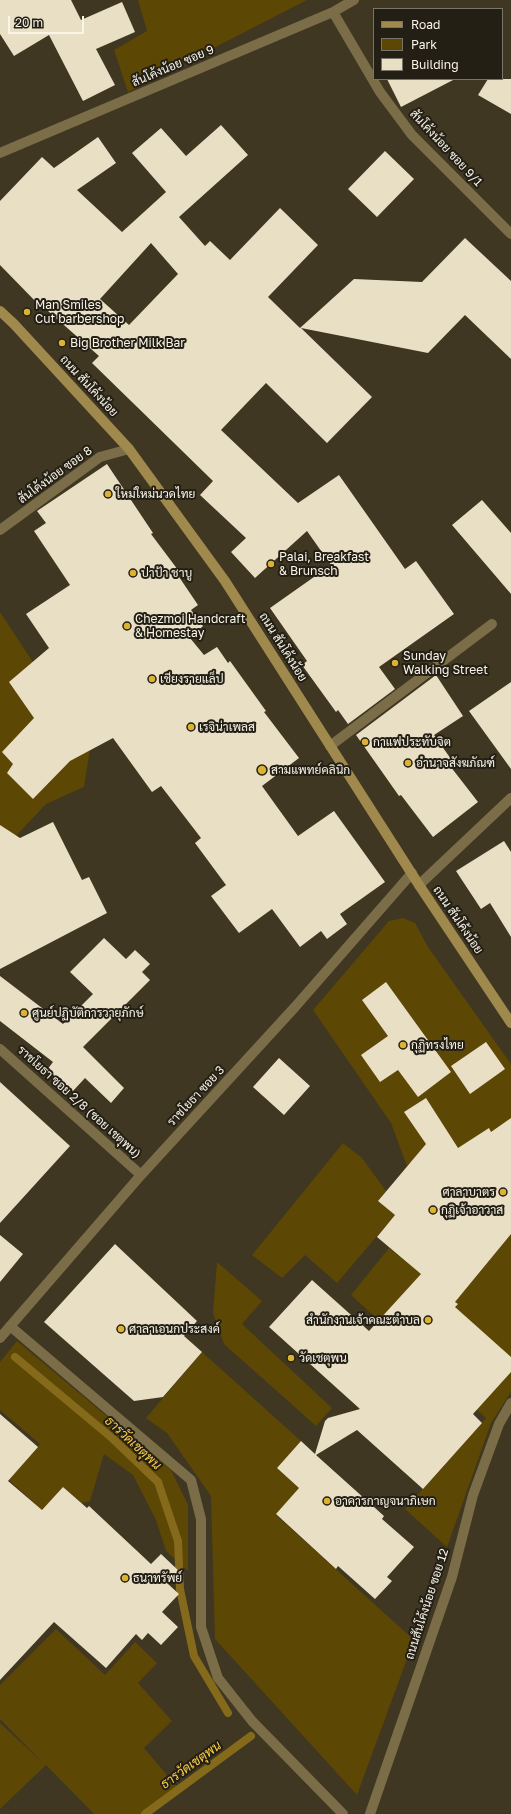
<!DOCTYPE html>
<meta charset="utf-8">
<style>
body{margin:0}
#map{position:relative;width:511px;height:1814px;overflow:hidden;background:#3f3722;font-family:"Golos Text",sans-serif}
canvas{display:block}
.legend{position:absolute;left:373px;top:8px;width:130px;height:72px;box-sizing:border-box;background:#231f15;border:1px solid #797469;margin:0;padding:5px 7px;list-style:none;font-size:12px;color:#f9f4e7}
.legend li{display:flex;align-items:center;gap:8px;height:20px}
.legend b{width:20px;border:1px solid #797469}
.scale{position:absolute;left:8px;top:16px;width:76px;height:18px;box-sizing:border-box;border:2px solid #f9f4e7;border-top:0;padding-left:5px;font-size:12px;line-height:14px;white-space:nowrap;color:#f9f4e7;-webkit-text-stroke:3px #231f15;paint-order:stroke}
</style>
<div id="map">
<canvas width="511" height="1814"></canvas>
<ul class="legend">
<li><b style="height:5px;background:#a0894d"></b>Road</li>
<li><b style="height:11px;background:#5c4704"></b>Park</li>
<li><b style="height:11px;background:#e9dfc5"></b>Building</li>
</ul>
<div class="scale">20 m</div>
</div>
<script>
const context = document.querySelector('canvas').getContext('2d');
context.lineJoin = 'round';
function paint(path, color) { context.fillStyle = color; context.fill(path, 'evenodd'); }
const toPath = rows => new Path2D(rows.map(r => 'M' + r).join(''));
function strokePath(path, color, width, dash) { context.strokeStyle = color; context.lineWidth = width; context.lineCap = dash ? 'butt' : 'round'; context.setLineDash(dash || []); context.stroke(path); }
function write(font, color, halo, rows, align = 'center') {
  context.font = font + ' "Golos Text",Sarabun,sans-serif'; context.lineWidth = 4; context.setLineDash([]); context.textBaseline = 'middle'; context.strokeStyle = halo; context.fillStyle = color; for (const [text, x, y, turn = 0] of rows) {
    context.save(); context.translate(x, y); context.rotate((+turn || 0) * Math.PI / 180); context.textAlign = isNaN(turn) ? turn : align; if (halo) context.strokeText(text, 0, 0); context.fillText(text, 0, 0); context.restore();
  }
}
const green = toPath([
 [138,0,307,0,128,92,114,50,147,31],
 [0,612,90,749,84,787,46,804,0,853],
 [403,918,415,923,428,947,511,1064,511,1392,491,1423,447,1547,405,1509,486,1418,351,1295,389,1248,399,1256,415,1237,428,1183,407,1166,391,1123,313,1010,389,921],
 [343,1143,362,1158,386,1191,378,1201,395,1215,337,1283,305,1255,282,1278,252,1255],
 [217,1262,262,1301,242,1324,332,1408,316,1426,224,1344,213,1313],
 [17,1341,171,1470,188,1505,188,1571,166,1551,156,1520,133,1475,104,1454,90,1501,82,1503,63,1487,42,1510,9,1480,40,1444,0,1410,0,1362],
 [202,1352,301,1441,277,1468,299,1488,276,1515,414,1640,357,1795,215,1639,211,1496,167,1433,146,1418],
 [56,1629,105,1675,135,1642,157,1663,138,1683,172,1721,144,1748,178,1788,145,1814,94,1814,46,1765,0,1809,0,1723,42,1762,0,1719,0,1685]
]);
const stream = toPath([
 [15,1357,112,1438,158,1482,178,1541,180,1589,194,1656,228,1713],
 [145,1814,251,1736]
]);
const building = toPath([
 [0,0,71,0,81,20,122,2,135,32,96,49,115,85,83,101,49,35,14,56,0,34],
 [387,79,455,79,401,107],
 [488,79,511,79,511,114,478,95],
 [221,125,248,155,179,217,205,246,210,241,230,260,280,208,318,245,268,297,300,328,354,279,422,282,465,238,511,281,511,359,465,315,428,353,301,328,372,397,327,443,266,383,221,430,298,503,339,475,405,569,416,561,454,614,379,667,395,689,348,724,338,710,336,712,302,665,307,661,270,608,331,565,307,531,255,578,231,552,246,538,200,495,213,481,92,363,99,356,39,303,38,304,0,265,0,201,42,157,54,168,98,137,116,163,77,190,122,232,166,192,132,153,161,128,186,156],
 [151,243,178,274,129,325,100,299],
 [385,151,414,179,377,217,348,189],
 [107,464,153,533,151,534,178,570,175,571,198,605,191,610,203,626,190,638,204,655,217,647,228,663,230,661,266,711,264,712,299,758,262,786,298,836,334,811,385,882,340,914,347,924,327,939,321,931,300,947,272,909,239,933,211,896,226,885,195,843,201,838,161,786,152,792,113,738,70,761,33,799,7,773,13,764,2,752,34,718,9,682,49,648,26,614,70,585,34,531,46,523,37,511],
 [482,500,511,533,511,594,452,525],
 [436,675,463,716,434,735,451,759,447,762,478,802,433,837,401,795,399,796,356,735],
 [511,682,511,769,469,711],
 [53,822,82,880,89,877,107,913,0,969,0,825,20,838],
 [504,841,511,852,511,937,490,903,481,909,456,871],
 [104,938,126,959,135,950,150,964,142,972,150,980,83,1047,124,1088,111,1103,85,1078,73,1091,47,1070,53,1062,0,1021,0,976,63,1024,93,994,70,972],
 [386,982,451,1072,418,1097,398,1070,380,1082,361,1055,388,1036,362,1000],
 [486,1042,505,1069,470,1094,451,1066],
 [279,1058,310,1086,284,1115,253,1087],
 [0,1082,70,1146,0,1223],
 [426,1098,458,1148,489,1128,491,1132,511,1118,511,1234,455,1302,458,1304,455,1307,511,1357,511,1372,473,1414,482,1423,423,1489,357,1430,316,1455,384,1516,382,1519,414,1547,387,1577,392,1581,375,1599,338,1566,336,1569,276,1514,299,1488,277,1468,301,1441,315,1454,325,1421,328,1418,360,1409,269,1327,312,1280,369,1331,421,1274,377,1237,395,1215,378,1201,426,1144,404,1112],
 [0,1235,23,1254,0,1282],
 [115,1244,197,1321,184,1336,202,1352,163,1397,134,1401,44,1322],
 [0,1414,38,1447,8,1481,42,1510,63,1487,87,1508,89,1506,151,1564,161,1554,180,1572,168,1584,179,1594,162,1612,178,1627,161,1645,148,1633,142,1640,136,1634,106,1668,54,1622,0,1680]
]);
const street = toPath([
 [333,12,380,92,412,135,511,234],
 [0,153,333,12,354,0],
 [0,530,100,457,129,449],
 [330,746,492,624],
 [419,885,511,798],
 [0,1049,141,1175],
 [10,1326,191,1480,201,1519,201,1627,218,1678,252,1721,343,1814],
 [0,1338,141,1175,295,1007,412,873],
 [370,1814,452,1577,473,1495,499,1424,511,1403]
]);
const secondary = toPath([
 [0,311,14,324,129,449,225,581,419,885,511,1023]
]);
const markers = [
 [27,312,4,"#dcb233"],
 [62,343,4,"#dcb233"],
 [108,494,4,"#dcb233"],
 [271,564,4,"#dcb233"],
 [133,573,4,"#dcb233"],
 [127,626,4,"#dcb233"],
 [395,663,4,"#dcb233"],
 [152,679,4,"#dcb233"],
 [191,727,4,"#dcb233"],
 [365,742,4,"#dcb233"],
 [408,763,4,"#dcb233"],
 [262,770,5,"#dcb233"],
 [24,1013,4,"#dcb233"],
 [403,1045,4,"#dcb233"],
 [503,1192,4,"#dcb233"],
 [433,1210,4,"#dcb233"],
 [428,1320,4,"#dcb233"],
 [121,1329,4,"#dcb233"],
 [291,1358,4,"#dcb233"],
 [327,1501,4,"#dcb233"],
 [125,1578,4,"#dcb233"]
];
const streetNames = [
 ["สันโค้งน้อย ซอย 9",173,66,-23],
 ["สันโค้งน้อย ซอย 9/1",446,148,47],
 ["ถนน สันโค้งน้อย",89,386,47],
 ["สันโค้งน้อย ซอย 8",55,475,-36],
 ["ถนน สันโค้งน้อย",283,647,58],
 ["ถนน สันโค้งน้อย",458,920,56],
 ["ราชโยธา ซอย 3",196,1096,-47],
 ["ราชโยธา ซอย 2/8 (ซอย เชตุพน)",79,1102,42],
 ["ถนนสันโค้งน้อย ซอย 12",427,1604,-72]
];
const poiNames = [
 ["Man Smiles",35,305],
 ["Cut barbershop",35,319],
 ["Big Brother Milk Bar",70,343],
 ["ใหม่ใหม่นวดไทย",116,494],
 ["Palai, Breakfast",279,557],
 ["& Brunsch",279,571],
 ["ปาป้า ชาบู",141,573],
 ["Chezmoi Handcraft",135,619],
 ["& Homestay",135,633],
 ["Sunday",403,656],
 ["Walking Street",403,670],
 ["เชียงรายแล็ป",160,679],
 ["เรจิน่าเพลส",199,727],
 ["กาแฟประทับจิต",373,742],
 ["อำนาจสังฆภัณฑ์",416,763],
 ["สามแพทย์คลินิก",271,770],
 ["ศูนย์ปฏิบัติการวายุภักษ์",32,1013],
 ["กุฏิทรงไทย",411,1045],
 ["ศาลาบาตร",495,1192,"right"],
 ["กุฏิเจ้าอาวาส",441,1210],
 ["สำนักงานเจ้าคณะตำบล",420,1320,"right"],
 ["ศาลาเอนกประสงค์",129,1329],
 ["วัดเชตุพน",299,1358],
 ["อาคารกาญจนาภิเษก",335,1501],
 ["ธนาทรัพย์",133,1578]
];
const waterNames = [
 ["ธารวัดเชตุพน",133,1443,43],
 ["ธารวัดเชตุพน",191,1765,-36]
];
paint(green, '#5c4704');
strokePath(stream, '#846a1a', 8);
paint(building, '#e9dfc5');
strokePath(street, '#7b6d48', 10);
strokePath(secondary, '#a0894d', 10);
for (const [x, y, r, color] of markers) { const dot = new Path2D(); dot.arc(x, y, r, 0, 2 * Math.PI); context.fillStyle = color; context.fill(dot); strokePath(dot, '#231f15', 1.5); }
write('12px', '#f9f4e7', '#231f15', streetNames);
write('12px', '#f9f4e7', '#231f15', poiNames, 'left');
write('italic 13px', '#fcce48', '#231f15', waterNames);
</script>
